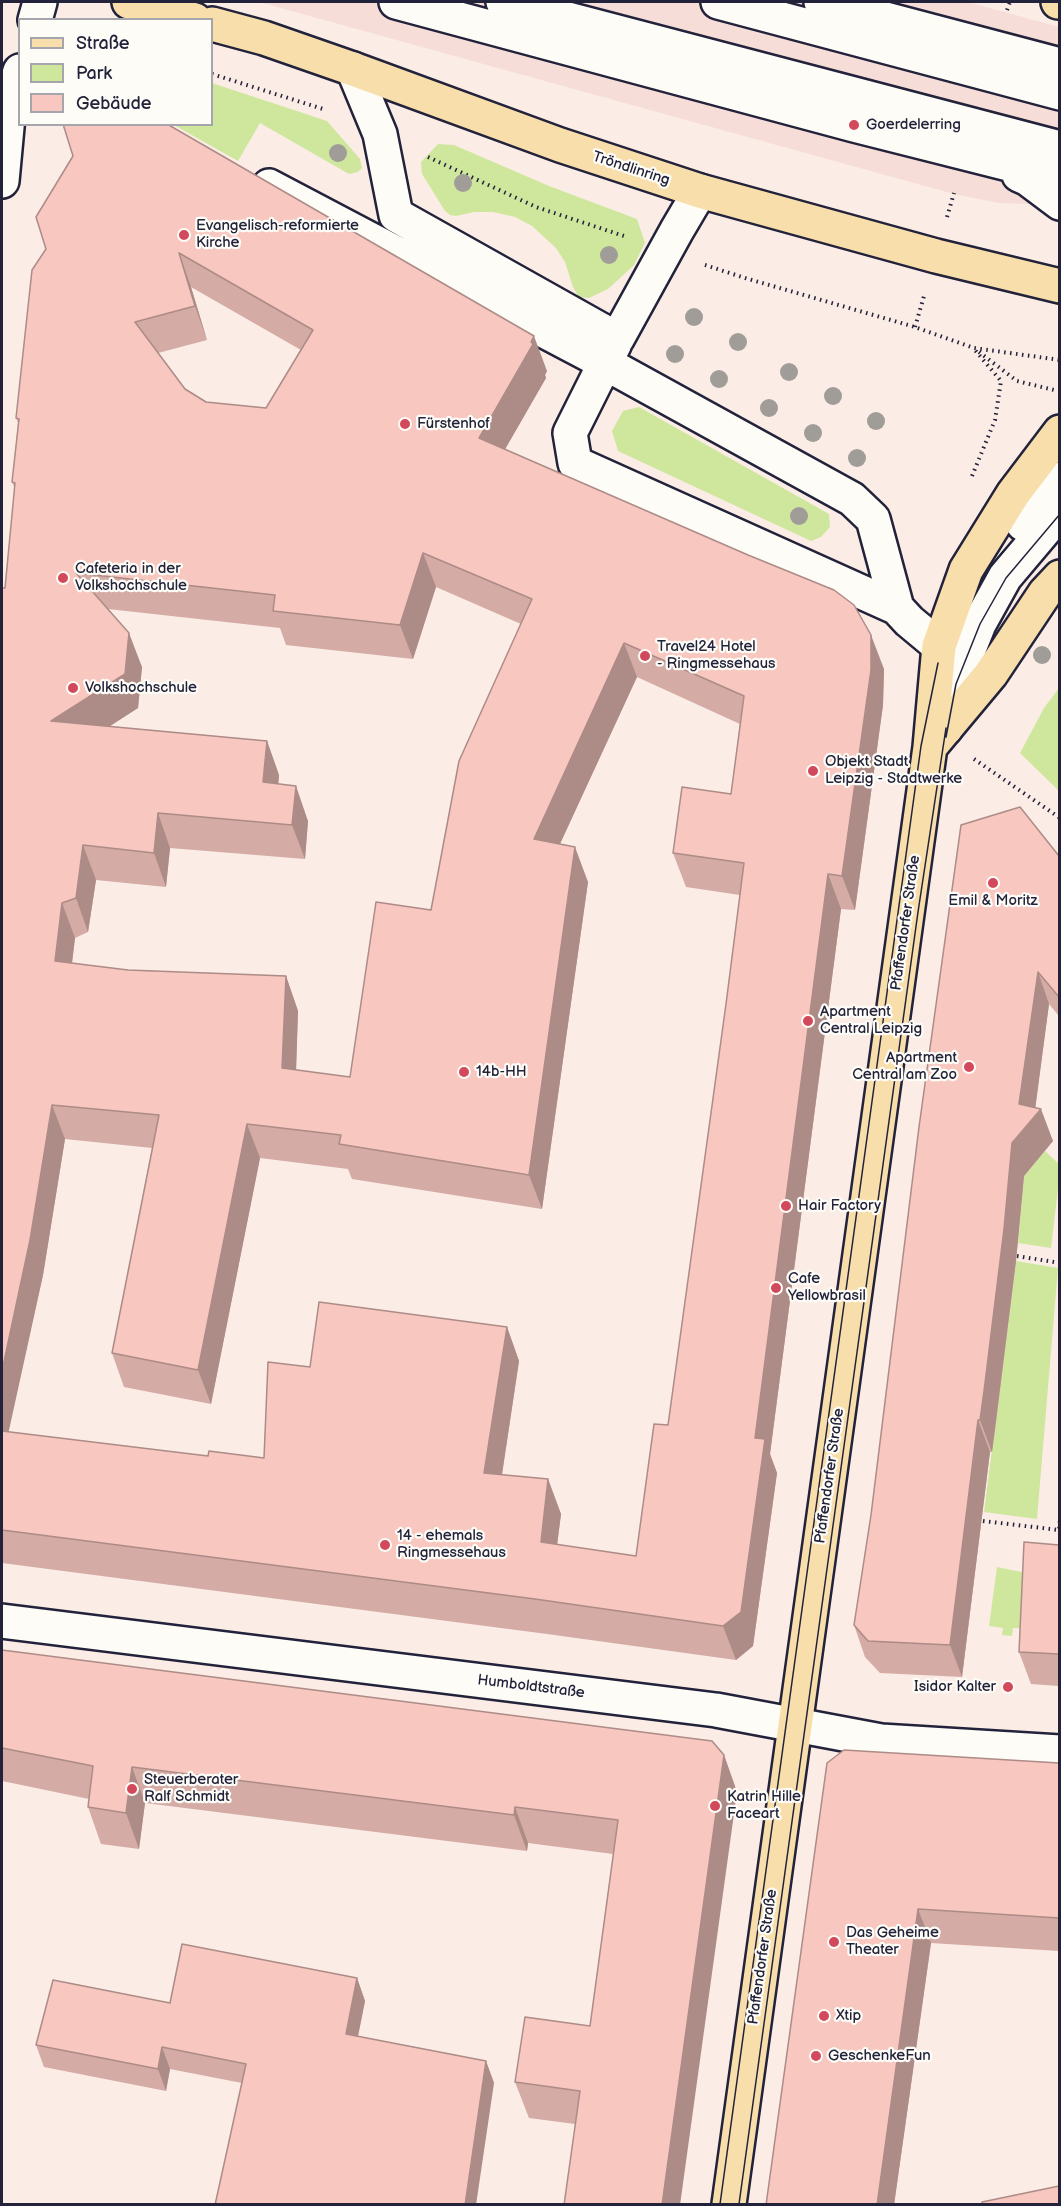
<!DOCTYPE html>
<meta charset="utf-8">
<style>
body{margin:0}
#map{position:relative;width:1061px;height:2206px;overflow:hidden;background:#fbece6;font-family:"Balsamiq Sans",sans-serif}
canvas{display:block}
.frame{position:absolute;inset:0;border:3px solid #22223b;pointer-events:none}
.legend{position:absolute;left:18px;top:18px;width:195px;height:108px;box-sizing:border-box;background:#fdfcf7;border:2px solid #a5a5ac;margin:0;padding:8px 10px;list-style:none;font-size:18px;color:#22223b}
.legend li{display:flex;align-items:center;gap:12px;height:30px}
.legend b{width:30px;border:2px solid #a5a5ac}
</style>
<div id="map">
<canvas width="1061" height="2206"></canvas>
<div class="frame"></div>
<ul class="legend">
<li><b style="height:8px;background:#f8deab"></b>Straße</li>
<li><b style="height:16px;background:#cfe79d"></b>Park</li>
<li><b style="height:16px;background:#f7c7c0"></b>Gebäude</li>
</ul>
</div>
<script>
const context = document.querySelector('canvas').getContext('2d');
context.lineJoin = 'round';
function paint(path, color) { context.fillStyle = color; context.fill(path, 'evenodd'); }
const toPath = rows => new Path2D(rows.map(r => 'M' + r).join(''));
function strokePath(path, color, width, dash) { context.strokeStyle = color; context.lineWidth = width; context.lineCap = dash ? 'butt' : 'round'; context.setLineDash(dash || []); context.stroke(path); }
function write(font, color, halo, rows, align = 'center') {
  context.font = font + ' "Balsamiq Sans",sans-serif'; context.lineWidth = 4.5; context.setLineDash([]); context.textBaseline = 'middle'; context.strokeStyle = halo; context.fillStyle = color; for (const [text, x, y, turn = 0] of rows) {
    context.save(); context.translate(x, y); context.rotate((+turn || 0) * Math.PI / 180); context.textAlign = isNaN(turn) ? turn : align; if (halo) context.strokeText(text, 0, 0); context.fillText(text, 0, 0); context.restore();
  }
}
const built = toPath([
 [259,2,968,2,1059,27,1059,205,999,203,954,194]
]);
const green = toPath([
 [212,83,327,121,360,159,362,168,358,172,349,174,260,123,238,161,174,125,212,124],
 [438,144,454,145,549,186,637,219,645,243,634,265,608,289,589,298,579,297,573,287,565,262,556,248,532,226,515,217,493,212,474,212,456,216,450,215,445,211,422,174,421,162],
 [639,407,829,514,830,527,821,537,811,541,618,451,612,431,623,411],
 [1059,688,1059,791,1020,753,1044,708],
 [1045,1151,1059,1164,1059,1180,1051,1248,1018,1243,1024,1176],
 [1016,1261,1058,1268,1037,1519,984,1512],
 [997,1567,1036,1575,1033,1629,1013,1628,1012,1636,1002,1635,1003,1628,989,1626]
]);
const path = toPath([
 [1007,10,1010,2],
 [212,74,323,109],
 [428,157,536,207,627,237],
 [947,217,954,193],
 [705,265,745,278,915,327,974,348,1060,360],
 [915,327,924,296],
 [979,352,1017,381,1054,390],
 [972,476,995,420,1001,381,974,349],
 [974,759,1060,818],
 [1017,1256,1060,1263],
 [983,1521,1059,1530,1060,1519]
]);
const minor = toPath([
 [396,2,854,125,1060,177],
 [503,2,1060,148],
 [718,2,1060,93],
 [821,2,1060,65],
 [35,20,40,2],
 [353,69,380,134,396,215,617,339,677,230,700,191],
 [1019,175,1028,179,1060,203],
 [2,181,9,106,20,71],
 [269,186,605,363,615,343],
 [1023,524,1060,479],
 [897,608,873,519,852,499,605,363,570,433,575,463,897,608,909,621,939,646],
 [946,728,955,684,979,624,1005,577,1060,512],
 [2,1621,716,1710,881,1741,1060,1752]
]);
const major = toPath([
 [129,2,195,20],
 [1058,2,1060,2],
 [212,24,264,38,353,69,560,145,700,191,936,256,1060,286],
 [930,747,991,674,1045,593,1060,577],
 [729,2204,930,747,939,646,966,570,1013,494,1060,432]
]);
const tram = toPath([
 [946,737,956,684,980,624,1006,578,1060,514],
 [720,2204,921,746,938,663],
 [739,2204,918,912,946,728]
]);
const trees = [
 [338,153],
 [463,183],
 [609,255],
 [694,317],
 [738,342],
 [675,354],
 [789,372],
 [719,379],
 [833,396],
 [769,408],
 [876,421],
 [813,433],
 [857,458],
 [799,516],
 [1042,655]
];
const wall = toPath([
 [73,156,547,371,545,375,546,378,505,449,884,669,883,705,855,910,841,909,770,1454,777,1473,753,1646,736,1660,547,1634,2,1563,2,588,5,588,15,489,12,482,18,423,16,418,46,249],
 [191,287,301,350,266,408,206,402,185,389,158,353,207,340],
 [436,587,521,624,431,910,350,1077,296,1070,298,1011,286,976,128,970,72,963,75,938,88,932,96,880,166,887,170,848,305,859,308,821,278,784,279,775,267,741,109,726,138,708,142,667,108,609,280,628,286,645,413,659],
 [637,677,740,724,731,794,673,853,686,887,740,895,726,1004,668,1425,636,1556,557,1545,561,1514,548,1479,502,1475,519,1361,507,1327,310,1367,264,1458,208,1456,8,1432,43,1275,65,1139,152,1148,112,1353,124,1387,211,1404,260,1158,348,1169,352,1179,542,1209,588,882,560,844],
 [1059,856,1059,1016,1049,1004,1035,1108,1053,1141,1024,1176,1016,1261,996,1423,992,1452,990,1452,962,1677,880,1673,865,1657,854,1625],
 [1059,1545,1059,1686,1031,1684,1019,1652],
 [2,1650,724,1755,737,1792,575,2124,529,2118,515,2082,590,2026,613,1854,528,1843,527,1851,145,1803,139,1849,101,1844,88,1807,89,1799,2,1781],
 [827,1763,1059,1763,1059,1951,931,1943,894,2205,766,2205],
 [357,1978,365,2001,358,2036,486,2061,494,2083,242,2083,170,2069,166,2091,44,2067,36,2045,170,2003]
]);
const shadedWall = toPath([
 [179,253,191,287,207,340,195,306],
 [534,336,547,371,545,375,546,378,492,472,479,438],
 [423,553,436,587,413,659,400,625],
 [129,633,142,667,138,708,64,756,51,721],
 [871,635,884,669,883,705,855,910,842,876],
 [624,643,637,677,546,874,534,839],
 [267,741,279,775,276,817,263,782],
 [296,786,308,821,305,859,292,825],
 [158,813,170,848,166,887,154,853],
 [83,845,96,880,88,932,76,898],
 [575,847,588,882,542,1209,529,1175],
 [828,874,841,909,770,1454,777,1473,753,1646,736,1660,723,1626,755,1438],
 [62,903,75,938,68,996,55,961],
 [1038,972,1049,1004,1034,1118,1041,1109,1053,1141,1024,1176,1016,1261,992,1452,980,1420,1012,1143,1019,1104],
 [286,976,298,1011,295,1103,282,1068],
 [52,1105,65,1139,43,1275,2,1462,2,1371],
 [247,1124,260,1158,211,1404,198,1370],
 [507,1327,519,1361,497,1507,484,1473],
 [978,1420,990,1452,962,1677,950,1645],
 [548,1479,561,1514,553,1577,541,1542],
 [724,1755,737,1792,680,2205,662,2205],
 [132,1767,145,1803,139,1849,126,1813],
 [515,1807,528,1843,527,1851,514,1815],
 [918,1909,931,1943,894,2205,877,2205],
 [357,1978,365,2001,354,2056,346,2034],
 [162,2047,170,2069,166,2091,158,2069],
 [486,2061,494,2083,476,2205,465,2205]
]);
const building = toPath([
 [63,124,167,124,534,336,531,342,533,344,479,438,748,555,834,590,854,605,871,635,871,670,842,876,828,874,755,1438,765,1439,741,1612,723,1626,535,1599,2,1530,2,1431,208,1456,209,1451,264,1458,268,1362,310,1367,319,1302,507,1327,484,1473,548,1479,541,1542,636,1556,654,1424,668,1425,726,1004,744,863,673,853,682,787,731,794,744,696,624,643,534,839,575,847,529,1175,339,1144,341,1135,247,1124,198,1370,112,1353,159,1115,52,1105,30,1240,2,1371,2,588,5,588,15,483,12,482,19,419,16,418,32,270,46,249,36,217,73,156,63,124],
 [179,253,313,330,266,408,206,402,185,389,135,322,195,306,179,253],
 [423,553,532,599,459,761,431,910,376,902,350,1077,282,1068,286,976,128,970,55,961,62,903,76,898,83,845,154,853,158,813,292,825,296,786,263,782,267,741,51,721,125,674,129,633,76,573,275,595,273,611,400,625,423,553],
 [1020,807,1059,856,1059,997,1038,972,1019,1104,1041,1109,1012,1143,1004,1229,984,1391,980,1420,978,1420,950,1645,868,1641,854,1625,871,1515,919,1127,961,825,1020,807],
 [1024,1542,1059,1545,1059,1654,1019,1652,1024,1542],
 [2,1650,712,1741,724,1755,662,2205,564,2205,580,2091,515,2082,525,2017,590,2026,618,1820,515,1807,514,1815,132,1767,126,1813,88,1807,93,1766,2,1748,2,1650],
 [844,1750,1059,1763,1059,1918,918,1909,877,2205,766,2205,827,1763,844,1750],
 [182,1944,357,1978,346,2034,486,2061,465,2205,215,2205,246,2064,162,2047,158,2069,36,2045,53,1980,170,2003,182,1944],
 [1059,2186,1059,2205,982,2205,982,2202,1059,2186]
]);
const markers = [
 [854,125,6,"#d1495b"],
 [184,235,6,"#d1495b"],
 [405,424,6,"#d1495b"],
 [63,578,6,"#d1495b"],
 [645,656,6,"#d1495b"],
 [73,688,6,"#d1495b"],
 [813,771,6,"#d1495b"],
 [993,883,6,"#d1495b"],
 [808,1021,6,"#d1495b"],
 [969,1067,6,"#d1495b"],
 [464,1072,6,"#d1495b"],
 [786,1206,6,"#d1495b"],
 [776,1288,6,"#d1495b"],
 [385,1545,6,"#d1495b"],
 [1008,1687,6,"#d1495b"],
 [132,1789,6,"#d1495b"],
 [715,1806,6,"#d1495b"],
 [834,1942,6,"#d1495b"],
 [824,2016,6,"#d1495b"],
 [816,2056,6,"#d1495b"]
];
const poiNames = [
 ["Goerdelerring",866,125],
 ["Evangelisch-reformierte",196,226],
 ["Kirche",196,243],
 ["Fürstenhof",417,424],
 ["Cafeteria in der",75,569],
 ["Volkshochschule",75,586],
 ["Travel24 Hotel",657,647],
 ["- Ringmessehaus",657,664],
 ["Volkshochschule",85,688],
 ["Objekt Stadt",825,762],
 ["Leipzig - Stadtwerke",825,779],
 ["Emil & Moritz",993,901,"center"],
 ["Apartment",820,1012],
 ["Central Leipzig",820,1029],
 ["Apartment",957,1058,"right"],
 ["Central am Zoo",957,1075,"right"],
 ["14b-HH",476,1072],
 ["Hair Factory",798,1206],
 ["Cafe",788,1279],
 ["Yellowbrasil",788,1296],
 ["14 - ehemals",397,1536],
 ["Ringmessehaus",397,1553],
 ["Isidor Kalter",996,1687,"right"],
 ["Steuerberater",144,1780],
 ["Ralf Schmidt",144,1797],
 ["Katrin Hille",727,1797],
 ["Faceart",727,1814],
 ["Das Geheime",846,1933],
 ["Theater",846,1950],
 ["Xtip",836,2016],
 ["GeschenkeFun",828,2056]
];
const streetNames = [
 ["Tröndlinring",631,169,18],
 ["Pfaffendorfer Straße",906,923,-82],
 ["Pfaffendorfer Straße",830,1476,-82],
 ["Humboldtstraße",531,1687,7],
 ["Pfaffendorfer Straße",763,1957,-82]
];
paint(built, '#f6ddd8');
paint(green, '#cfe79d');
strokePath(minor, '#22223b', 38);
strokePath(major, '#22223b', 38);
strokePath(path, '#22223b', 4, [1.5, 4.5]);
strokePath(minor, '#fdfcf7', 33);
strokePath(major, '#f8deab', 33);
strokePath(tram, '#22223b', 1.5);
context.fillStyle = '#a09d98';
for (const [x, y] of trees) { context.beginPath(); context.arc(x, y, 9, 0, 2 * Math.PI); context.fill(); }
paint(wall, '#d4aba5');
paint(shadedWall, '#ad8b86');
paint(building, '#f7c7c0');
strokePath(building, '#ad8b86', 1.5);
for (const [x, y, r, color] of markers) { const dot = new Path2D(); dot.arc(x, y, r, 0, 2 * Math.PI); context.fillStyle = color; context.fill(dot); strokePath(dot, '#fdfcf7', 2); }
write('15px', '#22223b', '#fdfcf7', poiNames, 'left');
write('15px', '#22223b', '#fdfcf7', streetNames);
</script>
